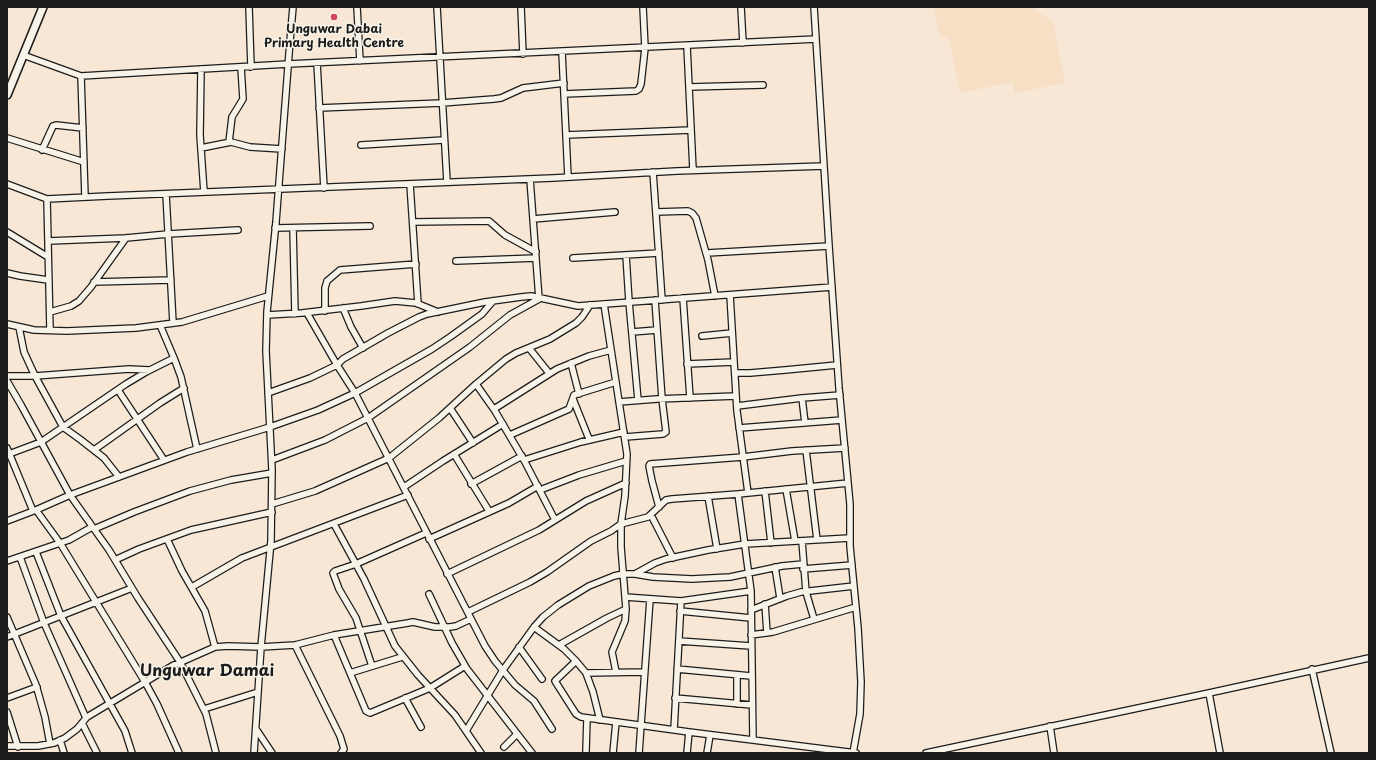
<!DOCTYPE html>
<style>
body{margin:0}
#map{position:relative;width:1376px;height:760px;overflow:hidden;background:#f7e7d4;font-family:"Playpen Sans",sans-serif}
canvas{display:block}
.frame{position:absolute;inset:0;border:8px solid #1c1c1c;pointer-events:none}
</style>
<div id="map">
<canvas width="1376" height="760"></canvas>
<div class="frame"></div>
</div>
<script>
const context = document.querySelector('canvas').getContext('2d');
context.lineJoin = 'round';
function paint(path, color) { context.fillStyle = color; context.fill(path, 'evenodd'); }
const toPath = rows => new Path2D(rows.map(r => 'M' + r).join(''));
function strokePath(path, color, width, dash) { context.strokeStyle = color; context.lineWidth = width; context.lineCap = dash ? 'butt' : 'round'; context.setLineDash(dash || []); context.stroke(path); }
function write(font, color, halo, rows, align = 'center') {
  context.font = font + ' "Playpen Sans",sans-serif'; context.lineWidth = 3; context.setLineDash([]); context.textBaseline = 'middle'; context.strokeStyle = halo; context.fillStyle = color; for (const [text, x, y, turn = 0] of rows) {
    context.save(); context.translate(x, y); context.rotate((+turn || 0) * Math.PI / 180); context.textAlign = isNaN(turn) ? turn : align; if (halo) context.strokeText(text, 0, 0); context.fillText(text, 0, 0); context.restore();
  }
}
const built = toPath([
 [934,7,1031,7,1053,22,1065,83,1015,93,1012,82,960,93,949,37,940,38]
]);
const minor = toPath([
 [249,7,251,67],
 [357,7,360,61],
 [437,7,447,182],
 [521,7,523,54],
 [741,7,743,43],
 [814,7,829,246,839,388,850,504,850,546,858,628,861,682,860,714,853,753],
 [687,46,693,170],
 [562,52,568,177],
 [23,55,81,76,288,64,816,39],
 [317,63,324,188],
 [201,69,200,135,204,192],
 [81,76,85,197],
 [689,87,763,85],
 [564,94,636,91,639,89,641,84,645,48,643,7],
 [319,108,442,103,494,99,501,98,523,88,564,83],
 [566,135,691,130],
 [7,138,84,162],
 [229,142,232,117,243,99,241,67],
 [361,145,444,140],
 [201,148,231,142,250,147,282,149],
 [42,150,53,126,56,125,83,128],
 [653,172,662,300],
 [7,184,47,199,108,196,553,178,677,171,824,166],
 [410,184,418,304],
 [166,194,173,323],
 [47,199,50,330],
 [656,212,688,211,692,213,696,218,708,260,715,296],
 [533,219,615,212],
 [413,222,489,221,505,235,536,252],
 [275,228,370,226],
 [293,228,295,314],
 [7,232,48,257],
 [48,241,126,238,168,234,238,230],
 [707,253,829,246],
 [626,255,629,302,638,400],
 [573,258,659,253],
 [456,261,536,258],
 [7,273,20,276,48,280],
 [94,282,171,280],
 [730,295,737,411,748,493],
 [683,298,690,398],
 [604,304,627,454,625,496,621,524,621,547,626,609,625,621,612,652,616,672],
 [343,308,351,327,363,348],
 [325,311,325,288,327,281,340,270,416,264],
 [50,312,71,306,79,301,91,287,126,238],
 [307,313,337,365,355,393,485,646,495,661,515,685,534,701,552,729],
 [267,315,302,313,361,306,395,301,416,303,438,312],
 [7,324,34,330,67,331,136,328,182,322,268,296],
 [160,325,174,358,181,377,197,449],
 [19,327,24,352,35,376,63,427,81,440,104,458,119,477],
 [632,332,657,330],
 [702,336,732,333],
 [529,348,549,373],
 [571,363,579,394],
 [687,364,734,362],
 [735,373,750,373,785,370,837,365],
 [7,376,35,376,129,369,149,370],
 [7,381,21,405,70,495,109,550,138,598,180,662,206,714,216,753],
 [476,384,495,411,525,462,555,520],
 [118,390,164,460],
 [268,393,310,378,337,365,343,359,388,333,419,317,427,314,485,302,521,297,531,296,578,306,832,287],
 [802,398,805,423],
 [573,399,589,439],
 [619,402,657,399,736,396],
 [737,406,802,398,840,395],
 [450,408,473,443],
 [494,409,557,369,589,356,611,350],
 [739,428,842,420],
 [510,435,569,409,574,395,616,382],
 [625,437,663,434,666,432,662,399,655,300],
 [7,448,33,511],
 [94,450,160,403,184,388],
 [806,450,817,540],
 [9,454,41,442,126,384,146,372,174,358],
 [454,454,489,511],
 [272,460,325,440,368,418,470,347,510,315,539,299,530,179],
 [524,460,581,442,624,432],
 [471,484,522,456],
 [404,487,443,461,503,424],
 [786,489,795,541],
 [540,490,579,475,626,461],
 [765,491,771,543],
 [738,494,751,591,753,740],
 [708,496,717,549],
 [272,504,315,491,389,458,439,418,476,384,506,359,516,353,550,339,576,323,582,317,590,305],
 [659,507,652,481,649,466,650,464,743,457,792,451,845,448],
 [36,510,60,543,145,682,157,704,179,753],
 [651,515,673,558],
 [7,521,36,510,70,495,187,452,270,427,318,410,355,393,432,349,450,337,482,314,493,301],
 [334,524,364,579,395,646,418,675,455,715,481,753],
 [94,529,134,512,190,491,231,480,272,473],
 [167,539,182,571,205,611,215,647],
 [429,539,509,503,538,486],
 [802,541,806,592,814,619],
 [36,552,61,616,125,731,132,753],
 [20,557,44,623,86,718],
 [115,560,139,549,191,530,272,512],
 [7,561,69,540,92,527],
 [775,567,780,598],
 [803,569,852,565],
 [447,574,539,530,586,501,626,483],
 [635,574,653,577,692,579,730,577,782,566,803,564],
 [192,587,242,558,408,495],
 [429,594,452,643,467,669,532,753],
 [625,597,681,601,751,591],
 [765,604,767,633],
 [751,610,787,596,801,592,854,586],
 [680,611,751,618],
 [468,612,530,582,547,572,591,541,611,531,621,524,648,517,666,500,672,499,738,494,848,483],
 [7,617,36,685,45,717,50,744],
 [534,627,564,649,576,661,586,673,593,692,600,720],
 [334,635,366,711,370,713,430,688,465,666],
 [751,635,773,632,856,607],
 [7,637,132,588],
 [679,641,751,646],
 [295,645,340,736,344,749,341,753],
 [559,645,607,618,626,609],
 [519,647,542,679],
 [576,661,555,681,576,714,581,717,689,732,856,753],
 [372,666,356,618,339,589,333,573,335,571,356,564,426,533],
 [677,669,751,676],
 [1312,669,1331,753],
 [350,673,402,657],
 [586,673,644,672],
 [1209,693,1220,753],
 [7,698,37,687],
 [405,698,421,727],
 [675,698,752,705],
 [737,704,737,675],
 [204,709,258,692],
 [7,712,18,747],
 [82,723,97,753],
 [1050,726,1054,753],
 [256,729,272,753],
 [674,730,681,601],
 [466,731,503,670,534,627,543,617,558,605,589,586,614,576,623,574,635,574,655,563,666,559,708,550,745,544,850,538],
 [60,740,64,753],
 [7,746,38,746,54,743,65,738,77,729,87,717,172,666,215,647,228,646,261,647,295,645,334,635,408,623,413,622,435,627,450,627,456,626,471,619],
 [504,747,517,734],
 [586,751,587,718],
 [254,753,261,647,271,541,272,470,266,351,267,312,276,222,290,41,293,7],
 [613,753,616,722],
 [639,753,650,599],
 [687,753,689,732],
 [707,753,710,735],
 [926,753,1209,693,1369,658]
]);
const tertiary = toPath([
 [7,95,43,7]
]);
const markers = [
 [334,17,4,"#d1495b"]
];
const poiNames = [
 ["Unguwar Dabai",334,30],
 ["Primary Health Centre",334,44]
];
const districtNames = [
 ["Unguwar Damai",207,672]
];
paint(built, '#f7dfc6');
strokePath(minor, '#1c1c1c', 8);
strokePath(tertiary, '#1c1c1c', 10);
strokePath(minor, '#f7f3e8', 5.5);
strokePath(tertiary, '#f7f3e8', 7);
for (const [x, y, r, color] of markers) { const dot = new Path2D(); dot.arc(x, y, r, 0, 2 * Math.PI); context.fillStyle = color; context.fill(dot); strokePath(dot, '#f7f3e8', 1.5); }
write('bold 12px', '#1c1c1c', '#f7f3e8', poiNames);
write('bold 16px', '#1c1c1c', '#f7f3e8', districtNames);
</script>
